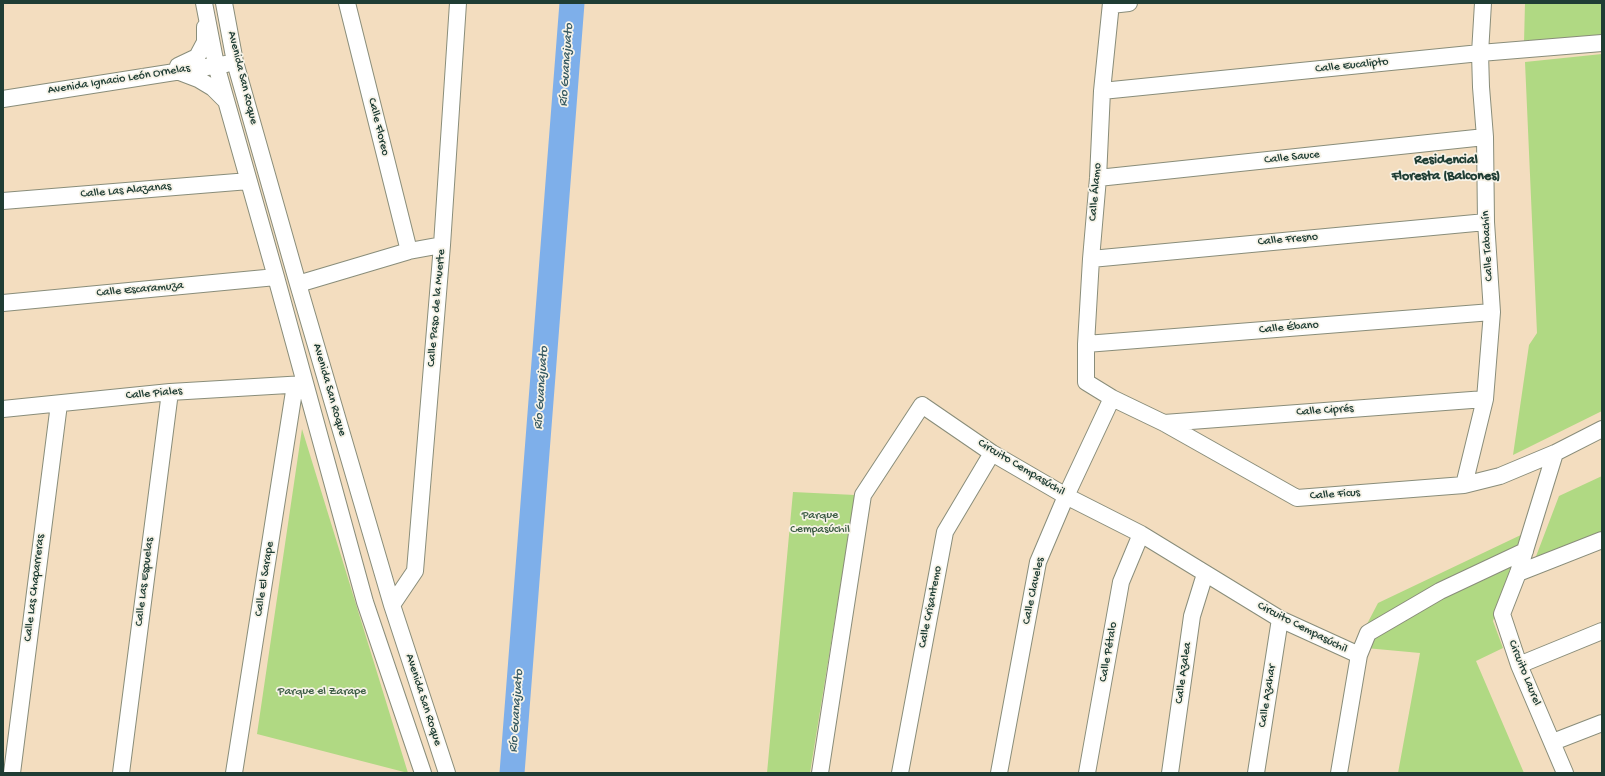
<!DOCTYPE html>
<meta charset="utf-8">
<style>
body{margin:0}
#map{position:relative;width:1605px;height:776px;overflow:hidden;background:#f3ddbf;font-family:"Gochi Hand",sans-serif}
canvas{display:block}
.frame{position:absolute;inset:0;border:4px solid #1f3d34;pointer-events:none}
</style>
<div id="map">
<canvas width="1605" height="776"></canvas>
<div class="frame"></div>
</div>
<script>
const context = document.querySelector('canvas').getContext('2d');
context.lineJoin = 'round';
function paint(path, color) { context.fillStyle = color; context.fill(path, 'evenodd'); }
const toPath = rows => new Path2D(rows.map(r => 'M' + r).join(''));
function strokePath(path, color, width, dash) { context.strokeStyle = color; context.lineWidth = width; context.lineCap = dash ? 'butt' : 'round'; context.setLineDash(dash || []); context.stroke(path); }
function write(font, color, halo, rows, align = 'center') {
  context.font = font + ' "Gochi Hand",sans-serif'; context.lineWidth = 3.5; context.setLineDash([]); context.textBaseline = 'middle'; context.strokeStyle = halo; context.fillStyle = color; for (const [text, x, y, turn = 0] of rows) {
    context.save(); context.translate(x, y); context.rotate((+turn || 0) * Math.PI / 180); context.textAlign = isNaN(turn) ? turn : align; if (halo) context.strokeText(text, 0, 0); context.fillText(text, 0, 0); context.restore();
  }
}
const green = toPath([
 [1525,3,1602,3,1602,36,1524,43],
 [1602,54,1602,411,1513,455,1529,345,1537,333,1525,62],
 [302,429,408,773,257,734],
 [1602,476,1602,533,1535,559,1559,496],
 [793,492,855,495,810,773,767,773],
 [1525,533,1493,621,1503,648,1476,661,1524,773,1398,773,1420,653,1355,647,1378,603]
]);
const river = toPath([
 [512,773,572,3]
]);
const minor = toPath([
 [204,3,216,65,276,277,365,602,423,773],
 [224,3,235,62,298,284,392,605,447,773],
 [347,3,409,251],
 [1111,3,1102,91,1098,178,1091,259,1086,344,1086,382,1112,398,1164,423,1297,498,1464,485,1500,476,1555,453,1602,429],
 [1111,5,1129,3],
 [178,66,197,57,205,42,205,27],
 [177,71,198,79,213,88,225,100],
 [1102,91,1480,53,1602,43],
 [3,99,226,64],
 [1098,178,1485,137],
 [3,201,249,181],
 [1091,259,1486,222],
 [298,284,409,251,442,245],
 [3,303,276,277],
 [1086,344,1492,312],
 [3,409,170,392,305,384],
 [1164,423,1485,399],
 [1555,453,1518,573,1502,614,1519,665,1565,773],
 [1464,485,1485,399,1492,312,1486,222,1485,137,1481,87,1480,53,1483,3],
 [1518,573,1602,540],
 [392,605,415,571,442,245,458,3],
 [1519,665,1602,631],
 [1553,742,1602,723],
 [12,773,59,404],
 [121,773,170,392],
 [234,773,295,385],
 [820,773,863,495,922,405,992,453,1066,496,1141,534,1280,619,1359,655],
 [900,773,945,532,992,453],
 [999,773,1038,562,1066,496,1112,398],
 [1087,773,1121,582,1141,534],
 [1170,773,1192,616,1205,574],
 [1256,773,1280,619],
 [1339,773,1359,655,1368,633,1440,591,1525,551]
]);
const streetNames = [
 ["Calle Eucalipto",1352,66,-6],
 ["Avenida San Roque",242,78,76],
 ["Avenida Ignacio León Ornelas",119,80,-9],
 ["Calle Floreo",378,127,76],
 ["Calle Sauce",1292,158,-6],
 ["Calle Las Alazanas",126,191,-5],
 ["Calle Álamo",1096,192,-85],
 ["Calle Fresno",1288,240,-5],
 ["Calle Tabachín",1488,246,-93],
 ["Calle Escaramuza",140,290,-5],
 ["Calle Paso de la Muerte",437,308,-85],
 ["Calle Ébano",1289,328,-5],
 ["Avenida San Roque",329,390,74],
 ["Calle Piales",154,394,-5],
 ["Calle Ciprés",1325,411,-4],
 ["Circuito Cempasúchil",1021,468,31],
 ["Calle Ficus",1335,495,-4],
 ["Calle El Sarape",265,579,-81],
 ["Calle Las Espuelas",145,582,-83],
 ["Calle Las Chaparreras",35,588,-83],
 ["Calle Claveles",1034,591,-78],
 ["Calle Crisantemo",931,607,-79],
 ["Circuito Cempasúchil",1302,628,27],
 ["Calle Pétalo",1109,652,-80],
 ["Calle Azalea",1184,673,-82],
 ["Circuito Laurel",1524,673,68],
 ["Calle Azahar",1268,696,-81],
 ["Avenida San Roque",423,700,72]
];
const parkNames = [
 ["Parque",820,516],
 ["Cempasúchil",820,530],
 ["Parque el Zarape",322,692]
];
const waterNames = [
 ["Río Guanajuato",567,65,-86],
 ["Río Guanajuato",542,388,-86],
 ["Río Guanajuato",517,711,-86]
];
const quarterNames = [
 ["Residencial",1446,161],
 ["Floresta (Balcones)",1446,177]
];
paint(green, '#b0d983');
strokePath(river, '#7eafea', 25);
strokePath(minor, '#898d7a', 18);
strokePath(minor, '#fff', 16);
write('12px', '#1f3d34', '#f7f3e8', streetNames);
write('12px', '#3c5c44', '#f7f3e8', parkNames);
write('italic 13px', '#375a62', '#f7f3e8', waterNames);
write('bold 14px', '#1f3d34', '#f7f3e8', quarterNames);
</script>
